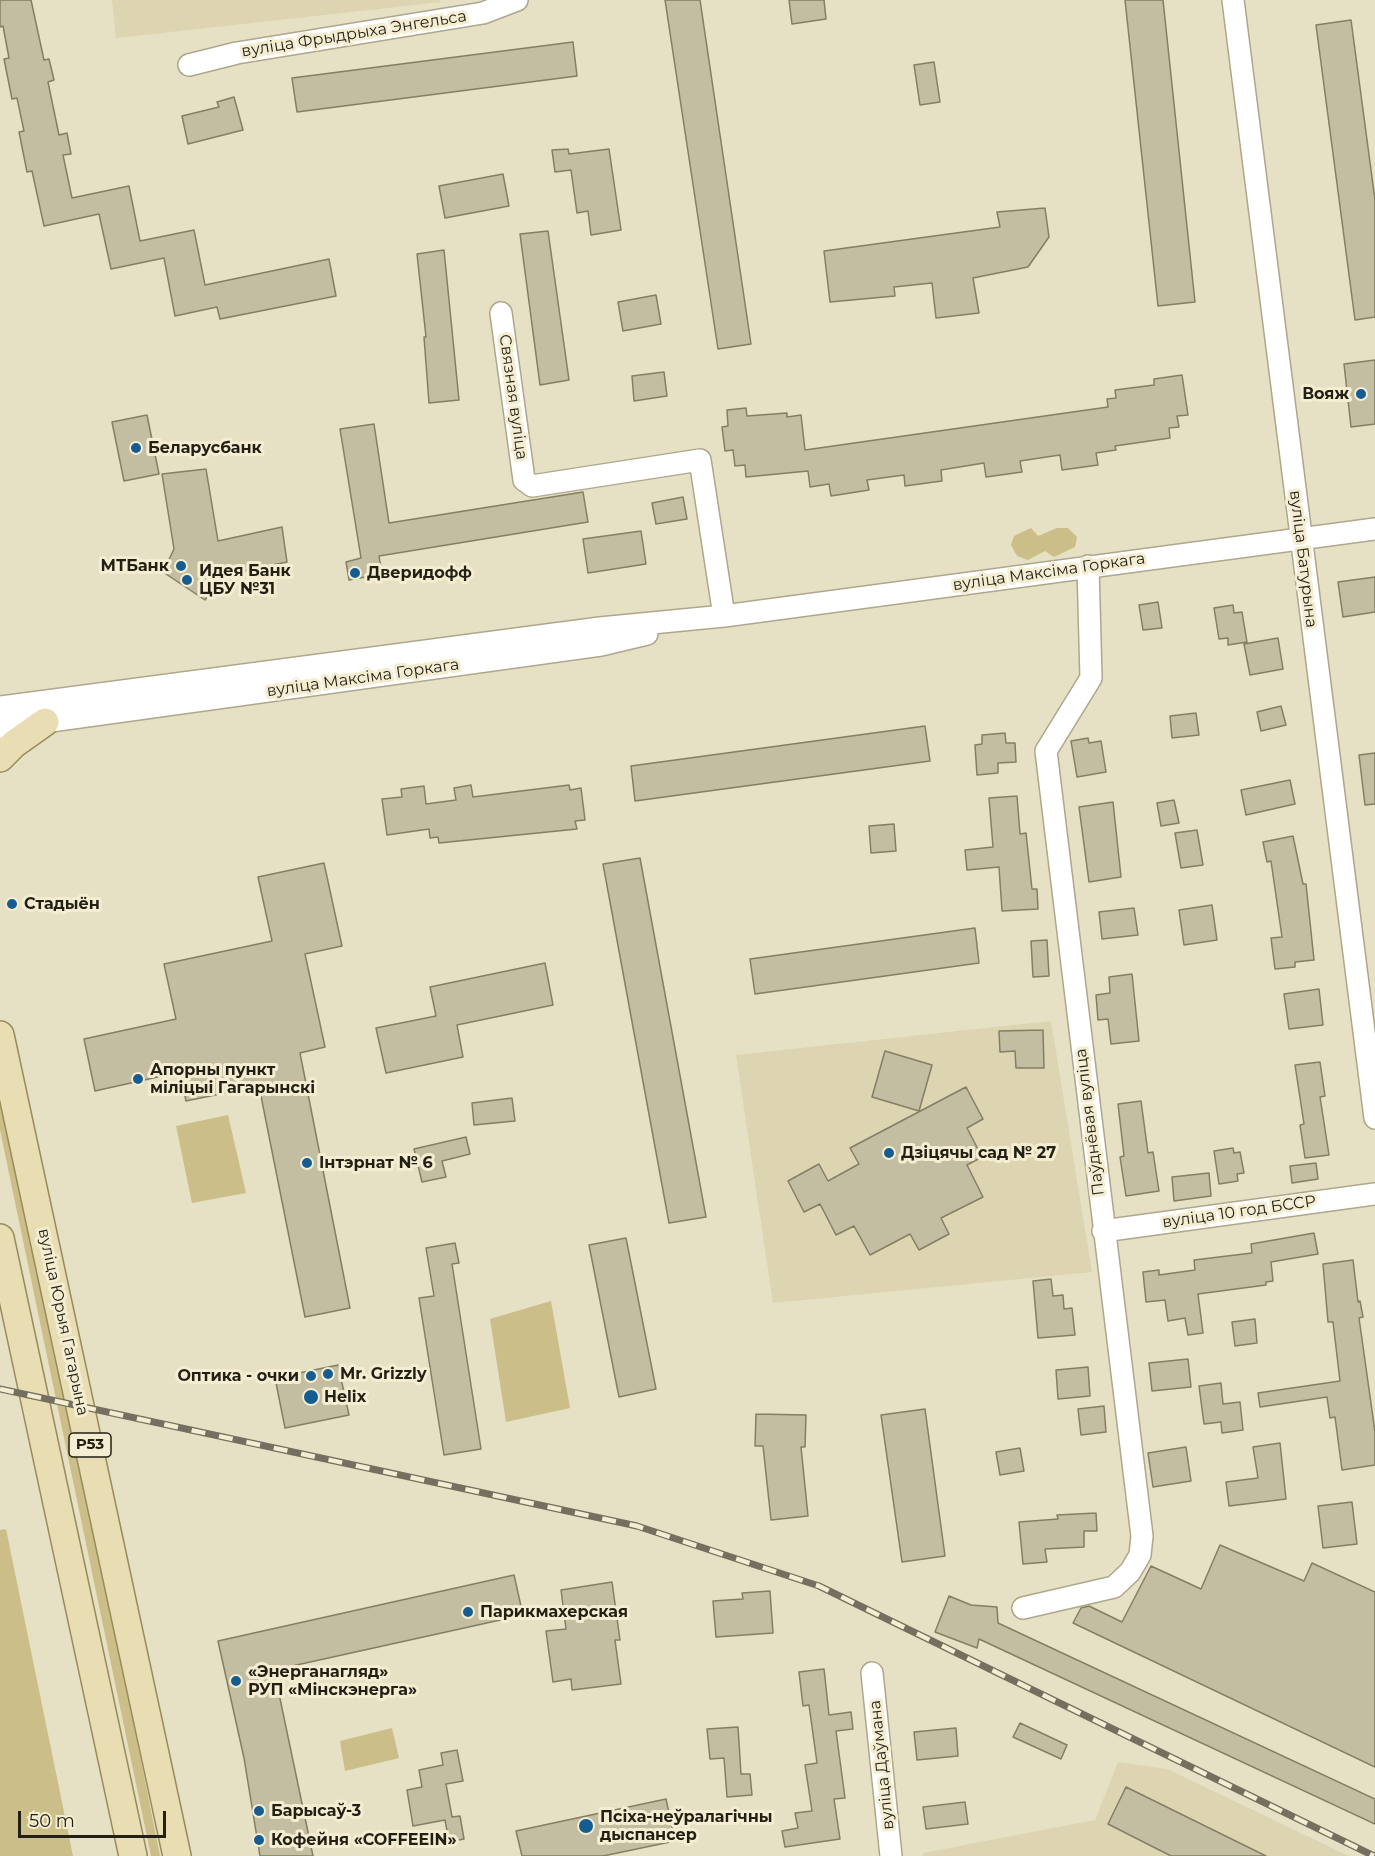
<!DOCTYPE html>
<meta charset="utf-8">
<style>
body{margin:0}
#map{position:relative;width:1375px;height:1856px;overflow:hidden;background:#e6e0c4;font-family:Montserrat,sans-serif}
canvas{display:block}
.scale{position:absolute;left:18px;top:1811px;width:148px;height:27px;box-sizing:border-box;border:3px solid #221f15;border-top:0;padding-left:8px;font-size:18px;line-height:21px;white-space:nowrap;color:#221f15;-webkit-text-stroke:4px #f4edd1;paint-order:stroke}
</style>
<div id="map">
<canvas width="1375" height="1856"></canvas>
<div class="scale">50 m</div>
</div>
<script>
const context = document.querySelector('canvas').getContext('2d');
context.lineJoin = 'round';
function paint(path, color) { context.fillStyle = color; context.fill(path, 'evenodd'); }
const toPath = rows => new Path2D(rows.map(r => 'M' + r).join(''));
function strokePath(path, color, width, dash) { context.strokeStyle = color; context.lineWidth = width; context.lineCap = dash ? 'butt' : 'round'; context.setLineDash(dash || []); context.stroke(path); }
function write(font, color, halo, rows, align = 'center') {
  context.font = font + ' Montserrat,sans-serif'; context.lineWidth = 6; context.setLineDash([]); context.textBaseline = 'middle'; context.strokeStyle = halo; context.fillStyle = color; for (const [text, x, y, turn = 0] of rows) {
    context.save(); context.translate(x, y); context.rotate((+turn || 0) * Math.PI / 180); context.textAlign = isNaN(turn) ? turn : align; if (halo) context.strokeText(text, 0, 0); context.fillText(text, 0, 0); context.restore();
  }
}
const built = toPath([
 [112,0,440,0,441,2,116,38],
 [1051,1021,1092,1272,773,1303,736,1055],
 [1118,1762,1167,1769,1349,1856,923,1856,923,1853,1095,1820]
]);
const green = toPath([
 [1031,528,1038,536,1057,528,1068,528,1077,537,1075,547,1054,557,1045,551,1028,560,1017,556,1011,545,1014,536],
 [0,1080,67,1388,160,1856,151,1856,0,1130],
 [228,1115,246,1193,192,1203,176,1126],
 [551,1301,570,1408,506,1422,490,1319],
 [6,1529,73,1856,0,1856,0,1530],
 [392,1728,399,1758,345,1771,340,1741]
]);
const building = toPath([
 [0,0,31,0,44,60,49,59,54,80,48,82,59,135,67,133,71,154,63,155,72,198,129,186,140,241,194,230,205,285,329,259,336,296,220,319,217,307,175,316,164,258,111,269,99,214,44,226,32,171,27,172,19,132,24,131,17,98,12,99,4,59,9,58,3,26,0,27,0,0],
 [665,0,700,0,751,344,718,349,665,0],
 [789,0,824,0,826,19,792,24,789,0],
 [1125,0,1163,0,1195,302,1158,306,1125,0],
 [1351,20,1375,200,1375,317,1355,320,1316,25,1351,20],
 [573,42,577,76,297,112,292,78,573,42],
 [934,62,940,102,920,105,914,65,934,62],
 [234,97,243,130,188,144,182,116,219,107,217,102,234,97],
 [568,149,569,154,609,149,621,230,591,235,588,211,577,213,571,170,555,172,552,150,568,149],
 [503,174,509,206,445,218,439,186,503,174],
 [1045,208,1049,237,1028,267,973,278,979,313,936,318,932,283,894,287,895,296,830,302,824,251,1000,227,997,212,1045,208],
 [548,231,569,380,540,385,520,234,548,231],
 [444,250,459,400,429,403,424,337,426,337,417,254,444,250],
 [656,295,661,324,623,331,618,302,656,295],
 [1375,360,1375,424,1351,427,1344,364,1375,360],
 [664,372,667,396,634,401,632,376,664,372],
 [1182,375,1188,415,1177,416,1179,427,1169,428,1170,438,1115,446,1116,450,1096,453,1098,465,1062,470,1060,455,1020,461,1022,472,986,477,984,463,941,470,942,481,905,486,904,475,867,480,869,490,831,496,829,484,810,487,808,471,746,477,745,465,735,466,733,450,725,451,722,427,728,426,727,410,746,408,747,416,787,413,787,417,801,415,805,450,1108,407,1107,399,1116,398,1115,390,1154,385,1154,379,1182,375],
 [147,415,159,474,124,481,112,422,147,415],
 [374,424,389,523,583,492,588,522,379,556,382,574,349,580,346,562,361,558,340,429,374,424],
 [206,469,218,541,282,527,287,562,225,575,205,600,163,572,174,549,162,474,206,469],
 [683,497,687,519,656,524,652,503,683,497],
 [641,531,646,564,588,573,583,539,641,531],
 [1375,577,1375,612,1343,617,1338,582,1375,577],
 [1158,602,1162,628,1143,630,1139,605,1158,602],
 [1233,605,1234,613,1242,612,1247,642,1228,645,1228,638,1219,639,1214,608,1233,605],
 [1278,638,1283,669,1250,675,1244,644,1278,638],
 [1281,706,1286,725,1261,731,1257,712,1281,706],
 [1196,713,1199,735,1172,738,1170,716,1196,713],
 [925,726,930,761,635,801,631,766,925,726],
 [1005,733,1006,743,1015,743,1016,762,998,763,998,773,977,775,975,745,982,744,982,735,1005,733],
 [1088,738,1089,743,1101,741,1106,772,1077,777,1071,741,1088,738],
 [1375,753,1375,804,1365,805,1359,755,1375,753],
 [1290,780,1295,804,1246,815,1241,790,1290,780],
 [471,785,473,797,569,785,570,790,581,788,585,820,575,821,577,829,439,843,438,837,430,838,429,829,387,835,382,799,402,797,401,789,424,786,426,804,456,800,454,788,471,785],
 [1017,796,1020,834,1026,833,1032,889,1037,889,1038,909,1002,911,999,867,967,870,965,850,993,847,989,798,1017,796],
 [1174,800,1179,823,1161,826,1157,803,1174,800],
 [1113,802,1121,877,1089,882,1079,807,1113,802],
 [894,824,896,851,871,853,869,826,894,824],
 [1197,830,1203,865,1181,868,1175,833,1197,830],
 [1293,836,1303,884,1306,884,1314,960,1295,962,1295,967,1275,969,1271,938,1282,937,1271,861,1267,862,1263,842,1293,836],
 [640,858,706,1217,669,1223,603,864,640,858],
 [324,863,342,946,305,954,325,1047,300,1053,350,1308,305,1317,259,1086,186,1101,180,1072,95,1091,84,1039,176,1019,164,964,272,941,258,877,324,863],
 [1212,905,1217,940,1184,945,1179,910,1212,905],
 [1134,908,1138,935,1102,939,1099,912,1134,908],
 [975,928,979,963,755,994,750,959,975,928],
 [1047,940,1049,976,1033,977,1031,941,1047,940],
 [545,963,553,1005,457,1025,463,1057,386,1073,376,1028,436,1016,430,987,545,963],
 [1132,974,1139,1041,1111,1044,1108,1019,1098,1020,1096,995,1110,993,1109,977,1132,974],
 [1319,989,1323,1025,1289,1029,1284,994,1319,989],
 [1043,1030,1044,1068,1016,1068,1015,1051,1000,1052,999,1031,1043,1030],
 [885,1051,932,1065,919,1111,872,1097,885,1051],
 [1320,1062,1325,1096,1320,1097,1329,1155,1305,1158,1300,1125,1304,1124,1295,1065,1320,1062],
 [966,1087,983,1119,967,1128,982,1157,967,1165,983,1197,941,1218,949,1234,919,1250,910,1234,870,1255,854,1226,836,1235,820,1204,804,1212,788,1181,819,1164,828,1181,859,1164,850,1148,966,1087],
 [512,1098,515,1121,474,1125,472,1103,512,1098],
 [1141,1101,1148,1153,1153,1152,1159,1191,1126,1196,1120,1157,1124,1156,1118,1104,1141,1101],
 [466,1137,470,1154,442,1161,446,1177,422,1182,414,1149,466,1137],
 [1233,1148,1234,1153,1240,1152,1244,1173,1237,1174,1238,1181,1219,1184,1214,1151,1233,1148],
 [1316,1163,1318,1179,1292,1183,1290,1166,1316,1163],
 [1209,1173,1211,1196,1174,1201,1172,1177,1209,1173],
 [1314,1233,1318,1254,1271,1262,1273,1281,1266,1282,1266,1285,1198,1294,1203,1333,1188,1335,1185,1318,1168,1321,1165,1300,1146,1302,1143,1272,1159,1270,1159,1275,1195,1270,1194,1260,1252,1253,1251,1244,1314,1233],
 [626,1238,656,1389,619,1397,589,1245,626,1238],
 [455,1243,459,1263,452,1264,481,1449,444,1455,419,1298,434,1296,426,1248,455,1243],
 [1353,1260,1358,1302,1360,1301,1363,1317,1359,1318,1375,1432,1375,1465,1342,1470,1335,1417,1330,1418,1327,1397,1260,1407,1258,1393,1340,1381,1333,1322,1328,1322,1323,1264,1353,1260],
 [1051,1279,1053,1296,1063,1295,1064,1309,1072,1308,1075,1335,1038,1338,1033,1281,1051,1279],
 [1255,1319,1257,1343,1235,1346,1232,1322,1255,1319],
 [1188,1359,1191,1387,1152,1391,1149,1363,1188,1359],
 [338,1365,349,1415,285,1428,275,1378,338,1365],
 [1088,1367,1090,1396,1058,1399,1056,1370,1088,1367],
 [1221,1383,1223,1404,1240,1402,1243,1430,1222,1433,1221,1422,1204,1424,1199,1386,1221,1383],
 [1104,1406,1106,1432,1081,1435,1078,1409,1104,1406],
 [925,1409,945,1556,902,1562,881,1415,925,1409],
 [756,1414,806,1415,805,1447,801,1447,808,1516,771,1520,763,1446,755,1446,756,1414],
 [1280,1443,1286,1499,1229,1506,1226,1482,1258,1478,1253,1447,1280,1443],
 [1186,1447,1191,1481,1153,1487,1148,1453,1186,1447],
 [1020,1448,1024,1471,1000,1475,996,1452,1020,1448],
 [1352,1502,1357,1544,1323,1548,1318,1506,1352,1502],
 [1096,1513,1097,1531,1084,1531,1084,1547,1045,1549,1047,1562,1023,1564,1019,1522,1058,1519,1057,1515,1096,1513],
 [1220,1545,1304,1581,1312,1563,1375,1592,1375,1767,1073,1623,1081,1608,1089,1606,1122,1622,1151,1566,1201,1589,1220,1545],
 [514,1575,523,1615,274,1670,313,1856,260,1856,244,1758,218,1641,514,1575],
 [612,1582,620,1640,615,1640,621,1684,572,1690,571,1679,553,1682,546,1631,566,1629,561,1590,612,1582],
 [770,1591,773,1633,716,1637,713,1601,743,1599,742,1593,770,1591],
 [949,1596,971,1605,997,1607,998,1623,1375,1799,1375,1824,979,1639,977,1648,935,1632,949,1596],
 [824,1669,829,1715,851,1712,853,1729,836,1731,845,1798,834,1799,840,1839,785,1847,782,1831,798,1828,795,1813,812,1811,805,1765,817,1763,809,1705,803,1706,799,1672,824,1669],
 [1020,1723,1067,1745,1061,1759,1013,1737,1020,1723],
 [738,1727,741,1774,750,1774,752,1795,727,1797,724,1758,710,1759,707,1729,738,1727],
 [956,1728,958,1756,917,1760,914,1732,956,1728],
 [457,1750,463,1781,446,1784,452,1817,460,1816,464,1839,449,1842,445,1820,413,1826,407,1790,422,1787,419,1770,443,1765,441,1753,457,1750],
 [1126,1787,1266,1856,1171,1856,1108,1824,1126,1787],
 [666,1799,675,1841,603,1856,522,1856,516,1831,666,1799],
 [965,1802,968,1824,926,1829,923,1807,965,1802]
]);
const minor = toPath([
 [1233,0,1375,1118],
 [189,65,237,53,483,13,517,0],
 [501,313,524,480,532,486,700,460,724,616],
 [0,707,600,628,724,616,1375,529],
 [0,728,601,645,647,634],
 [1103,1231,1375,1194],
 [1023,1608,1114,1587,1130,1572,1140,1555,1142,1536,1046,751,1091,678,1088,566],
 [872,1673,891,1856]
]);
const major = toPath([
 [0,758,14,744,45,722],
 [0,1035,177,1856],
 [0,1238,133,1856]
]);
const rail = toPath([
 [0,1389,637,1526,819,1586,1374,1856]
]);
const markers = [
 [1361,394,6,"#155d91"],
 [136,448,6,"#155d91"],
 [181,566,6,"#155d91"],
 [355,573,6,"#155d91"],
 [187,580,6,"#155d91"],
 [12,904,6,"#155d91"],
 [138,1079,6,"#155d91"],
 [889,1153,6,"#155d91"],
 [307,1163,6,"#155d91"],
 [328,1374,6,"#155d91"],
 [311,1376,6,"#155d91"],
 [311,1397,8,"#155d91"],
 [468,1612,6,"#155d91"],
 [236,1681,6,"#155d91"],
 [259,1811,6,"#155d91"],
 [586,1826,8,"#155d91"],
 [259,1840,6,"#155d91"]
];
const shields = [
 [90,1445,42]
];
const shieldNames = [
 ["Р53",90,1445]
];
const streetNames = [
 ["вуліца Фрыдрыха Энгельса",354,34,-9],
 ["Связная вуліца",513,397,82],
 ["вуліца Батурына",1303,559,83],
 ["вуліца Максіма Горкага",1049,572,-8],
 ["вуліца Максіма Горкага",363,678,-8],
 ["Паўднёвая вуліца",1090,1122,-97],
 ["вуліца 10 год БССР",1239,1212,-8],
 ["вуліца Юрыя Гагарына",63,1322,78],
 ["вуліца Даўмана",882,1765,-96]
];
const poiNames = [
 ["Вояж",1349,394,"right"],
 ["Беларусбанк",148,448],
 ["МТБанк",169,566,"right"],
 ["Идея Банк",199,571],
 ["ЦБУ №31",199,589],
 ["Дверидофф",367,573],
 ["Стадыён",24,904],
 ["Апорны пункт",150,1070],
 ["міліцыі Гагарынскі",150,1088],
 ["Дзіцячы сад № 27",901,1153],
 ["Інтэрнат № 6",319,1163],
 ["Mr. Grizzly",340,1374],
 ["Оптика - очки",299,1376,"right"],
 ["Helix",324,1397],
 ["Парикмахерская",480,1612],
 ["«Энерганагляд»",248,1672],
 ["РУП «Мінскэнерга»",248,1690],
 ["Барысаў-3",271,1811],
 ["Псіха-неўралагічны",600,1817],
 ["дыспансер",600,1835],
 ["Кофейня «COFFEEIN»",271,1840]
];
paint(built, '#ddd4b1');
paint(green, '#ccbe89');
paint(building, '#c3bda2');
strokePath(building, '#857e65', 1.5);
strokePath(minor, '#aea78d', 24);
strokePath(major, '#998c5b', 30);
strokePath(minor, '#fff', 21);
strokePath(major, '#e8ddb3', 27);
strokePath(rail, '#746f5e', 7);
strokePath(rail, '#f4edd1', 4.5, [14]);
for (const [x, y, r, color] of markers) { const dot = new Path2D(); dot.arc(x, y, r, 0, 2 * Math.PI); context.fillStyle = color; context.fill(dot); strokePath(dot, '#f4edd1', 2); }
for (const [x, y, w] of shields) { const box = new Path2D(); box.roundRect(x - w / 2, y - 12, w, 24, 4.5); context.fillStyle = '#f4edd1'; context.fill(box); strokePath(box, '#221f15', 1.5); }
write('bold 15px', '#221f15', null, shieldNames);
write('16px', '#221f15', '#f4edd1', streetNames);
write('bold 16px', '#221f15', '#f4edd1', poiNames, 'left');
</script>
